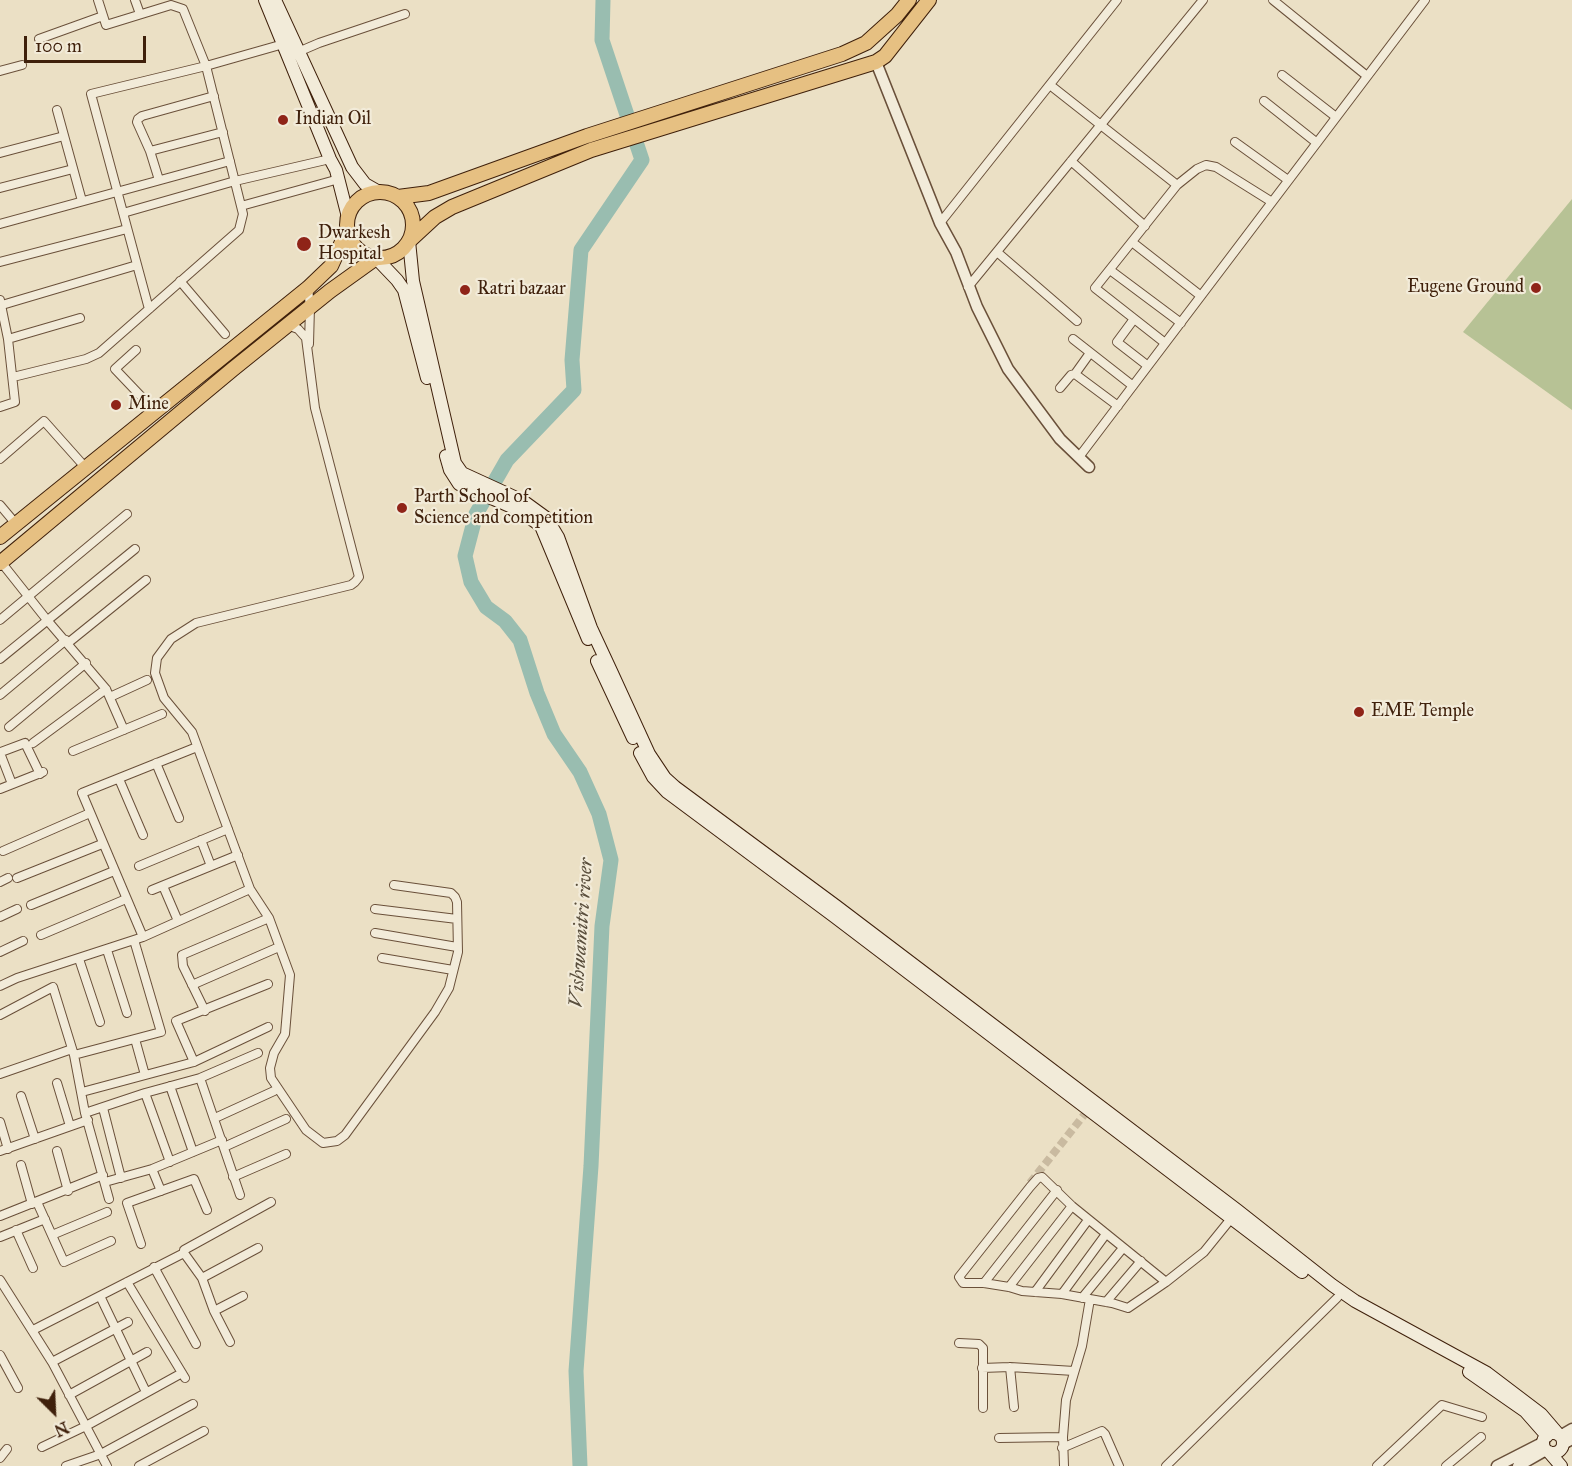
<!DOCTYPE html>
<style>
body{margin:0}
#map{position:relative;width:1572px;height:1466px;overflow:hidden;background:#ebe0c5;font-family:"IM FELL Great Primer",serif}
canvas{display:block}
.north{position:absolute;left:24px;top:1382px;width:60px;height:60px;-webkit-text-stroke:4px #f2ebd9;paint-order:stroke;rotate:156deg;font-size:16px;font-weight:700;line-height:24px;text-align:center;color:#3f200b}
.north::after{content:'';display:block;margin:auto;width:21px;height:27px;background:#3f200b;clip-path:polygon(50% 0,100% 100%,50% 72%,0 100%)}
.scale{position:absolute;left:24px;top:36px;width:122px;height:27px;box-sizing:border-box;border:3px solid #3f200b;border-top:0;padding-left:8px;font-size:18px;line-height:21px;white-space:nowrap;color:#3f200b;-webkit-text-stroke:4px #f2ebd9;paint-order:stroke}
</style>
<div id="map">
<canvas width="1572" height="1466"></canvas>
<div class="north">N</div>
<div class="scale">100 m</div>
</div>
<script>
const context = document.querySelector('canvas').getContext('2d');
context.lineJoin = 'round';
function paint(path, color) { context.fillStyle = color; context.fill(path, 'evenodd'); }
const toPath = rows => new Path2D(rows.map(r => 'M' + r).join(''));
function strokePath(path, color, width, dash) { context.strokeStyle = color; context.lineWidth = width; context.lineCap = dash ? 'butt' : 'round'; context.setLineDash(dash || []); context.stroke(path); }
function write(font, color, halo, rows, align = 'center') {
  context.font = font + ' "IM FELL Great Primer",serif'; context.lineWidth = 4.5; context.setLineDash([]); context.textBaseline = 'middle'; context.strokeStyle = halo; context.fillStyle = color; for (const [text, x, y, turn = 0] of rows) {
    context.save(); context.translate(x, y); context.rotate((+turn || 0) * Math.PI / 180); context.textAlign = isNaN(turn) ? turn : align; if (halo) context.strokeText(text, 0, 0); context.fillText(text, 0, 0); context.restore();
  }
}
const green = toPath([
 [1572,199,1572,410,1463,332]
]);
const river = toPath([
 [580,1466,576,1371,591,1166,602,926,611,860,599,814,580,772,554,734,537,693,520,640,505,621,486,607,471,582,465,556,476,514,507,460,574,390,572,360,581,250,642,160,602,40,603,0]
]);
const minorTunnel = toPath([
 [1030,1183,1088,1110]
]);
const minor = toPath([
 [135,0,140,14],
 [1273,0,1367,76],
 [39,39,103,16],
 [298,52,319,43,405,14],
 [0,71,22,65],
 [1282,75,1336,117],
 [1050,85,1177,185,1095,288,1165,343],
 [1264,101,1317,143],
 [57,110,82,201],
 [1235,142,1288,180],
 [150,151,223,132],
 [0,153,64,136],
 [1071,161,1145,226],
 [159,180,150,151,137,122,138,119,142,116,214,96],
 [1177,185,1197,169,1206,165,1216,167,1272,202],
 [0,188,73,169],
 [241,206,339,179],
 [123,213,235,181,330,159],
 [940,223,1117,0],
 [0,224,230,161],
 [1132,242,1201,296],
 [997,252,1077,321],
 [0,262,127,229],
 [1110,270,1181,323],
 [180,281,225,334],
 [968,287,1203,0],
 [308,288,310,307,309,344],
 [0,300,8,339,15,402,0,407],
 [2,305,137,265],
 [149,309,91,94,206,66,287,43],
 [1134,319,1117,342,1148,366],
 [287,325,298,329,306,338,315,408,359,577,355,582,351,585,196,623,171,639,157,658,155,673,164,698,192,732,250,889,269,918,290,975,285,1034,274,1053,270,1068,271,1078,306,1130,323,1143,337,1141,345,1135,435,1012,449,988,458,952,457,902,455,897,451,893,394,885],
 [8,339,80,318],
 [1073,339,1133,386],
 [136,350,115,369,155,411],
 [1075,374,1090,353],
 [13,377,86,359,99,353,239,230,243,214,206,66,183,9,171,5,106,25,98,0],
 [1060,388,1071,375,1075,374,1118,406],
 [1079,457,1425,0],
 [0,459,44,421,85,467],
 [0,505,16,524],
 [1,562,47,620,106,689,124,730],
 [0,620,127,514],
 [68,643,146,580],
 [0,659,135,549],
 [0,695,66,640],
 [110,697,147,680],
 [9,727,86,663],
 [33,743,106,689],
 [73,751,162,714],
 [1,752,25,743,40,774],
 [0,753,12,784],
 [156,763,179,818],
 [119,779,143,835],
 [0,789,43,772],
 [201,840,211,866],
 [3,851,90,813],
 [139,866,228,829],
 [17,878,102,844],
 [0,882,8,878],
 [163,886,178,921],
 [152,890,238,855],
 [31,905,114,871],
 [375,909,457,919],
 [0,917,17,909],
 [375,933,457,947],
 [41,935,126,899],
 [143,937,82,793,197,747],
 [107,950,127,1013],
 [0,952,23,941],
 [382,958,453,970],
 [79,959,100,1022],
 [192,985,279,947],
 [0,986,17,978,143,937,250,889],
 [205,1011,183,966,182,955,269,918],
 [0,1015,53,987,74,1055,85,1113,109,1199],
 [135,1039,145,1075],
 [74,1055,161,1032,134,940],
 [194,1062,176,1021,268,984],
 [0,1074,72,1049],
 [200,1078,240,1195],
 [57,1083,70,1126],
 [170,1086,193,1152],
 [82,1092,194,1062,268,1027],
 [145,1093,170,1162],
 [21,1096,35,1139],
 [103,1108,121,1178],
 [85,1113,145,1093,200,1078,258,1053],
 [215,1118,274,1091],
 [0,1122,8,1149],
 [224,1147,286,1119],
 [0,1151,88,1120],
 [57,1151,68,1191],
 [21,1165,32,1204],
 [152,1169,161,1191],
 [233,1177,286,1154],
 [105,1182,152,1169,222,1140],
 [37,1202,64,1262,111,1241],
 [0,1216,103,1175],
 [16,1230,33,1268],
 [52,1235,107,1212],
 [0,1237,45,1219],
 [141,1244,127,1203,194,1179,207,1210],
 [154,1267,196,1344],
 [202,1278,258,1248],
 [0,1280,52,1362,107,1466],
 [127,1282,185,1378],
 [1166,1282,1128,1308,1112,1303,1062,1294,1022,1291,1009,1287,984,1283,963,1283,959,1277,1030,1187,1038,1178,1042,1177,1072,1206,1166,1282,1204,1252,1234,1215],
 [984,1283,1057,1190],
 [1009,1287,1072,1206],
 [1035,1292,1088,1220],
 [1062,1294,1106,1234],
 [100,1296,146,1392],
 [1082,1298,1123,1248],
 [1106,1302,1141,1261],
 [214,1311,243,1296],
 [33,1330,184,1253],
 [230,1342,214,1311,202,1278,184,1253,184,1250,271,1202],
 [959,1343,979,1344,983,1348,983,1408],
 [0,1355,18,1388],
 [52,1362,128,1322],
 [1010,1367,1014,1407],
 [982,1368,1010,1367,1074,1371],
 [69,1395,147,1352],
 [999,1438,1063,1437],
 [42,1447,86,1426,182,1373],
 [1062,1448,1102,1431,1105,1434,1119,1466],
 [0,1458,7,1449],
 [66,1466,101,1454,193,1404],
 [139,1466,204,1431],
 [1064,1466,1063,1437,1066,1400,1082,1346,1090,1299],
 [1166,1466,1337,1298],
 [1377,1466,1442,1405,1482,1417],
 [1446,1466,1481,1437]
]);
const tertiary = toPath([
 [876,62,940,223,956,252,977,307,1008,369,1060,439,1089,467],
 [1560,1436,1572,1429],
 [1563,1444,1572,1439],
 [1497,1466,1544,1442],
 [1518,1466,1546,1450]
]);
const secondary = toPath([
 [265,0,330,159,336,170,348,217],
 [275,0,352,167,365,184,379,192],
 [409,241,413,281,455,463,462,473,523,501,545,517,552,527,558,537,591,628,611,671,649,754,665,778,675,787,836,906,1237,1210,1332,1285,1355,1301,1487,1373,1541,1414,1559,1435],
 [376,258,397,280,404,290,427,378],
 [446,456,450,470,459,484,519,510,541,526,588,639],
 [597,661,633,738],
 [640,753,653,777,667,792,835,917,1302,1272],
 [1469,1372,1525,1411,1547,1436],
 '1543 1443a10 10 0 1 1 20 0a10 10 0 1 1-20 0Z',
 [1549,1452,1561,1466]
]);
const primary = toPath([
 '347 225a33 33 0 1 1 66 0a33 33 0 1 1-66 0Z',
 [398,197,429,193,587,136,842,54,866,43,897,15,909,0],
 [409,241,435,217,452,207,591,150,876,62,885,56,929,0],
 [0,537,308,288,331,266,347,231],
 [0,563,233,369,330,291,376,258]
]);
const markers = [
 [283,120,6,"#8f2418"],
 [304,244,8,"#8f2418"],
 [1536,288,6,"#8f2418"],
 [465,290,6,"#8f2418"],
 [116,405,6,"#8f2418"],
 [402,508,6,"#8f2418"],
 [1359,712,6,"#8f2418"]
];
const poiNames = [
 ["Indian Oil",295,120],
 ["Dwarkesh",318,234],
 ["Hospital",318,255],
 ["Eugene Ground",1524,288,"right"],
 ["Ratri bazaar",477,290],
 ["Mine",128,405],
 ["Parth School of",414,498],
 ["Science and competition",414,519],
 ["EME Temple",1371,712]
];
const waterNames = [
 ["Vishwamitri river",582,933,-86]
];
paint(green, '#b7c295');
strokePath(river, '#99bdb0', 15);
strokePath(minorTunnel, '#c9baa0', 8, [8, 4]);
strokePath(minor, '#6a503a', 10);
strokePath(tertiary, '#6a503a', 13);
strokePath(secondary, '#3f200b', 14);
strokePath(primary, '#3f200b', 16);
strokePath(minor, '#f2ebd9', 8);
strokePath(tertiary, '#f2ebd9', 10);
strokePath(secondary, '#f2ebd9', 12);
strokePath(primary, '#e6c082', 14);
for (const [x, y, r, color] of markers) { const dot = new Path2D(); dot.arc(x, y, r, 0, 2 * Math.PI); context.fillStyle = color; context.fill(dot); strokePath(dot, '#f2ebd9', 2); }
write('18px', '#3f200b', '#f2ebd9', poiNames, 'left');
write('italic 20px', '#5a4f3d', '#f2ebd9', waterNames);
</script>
